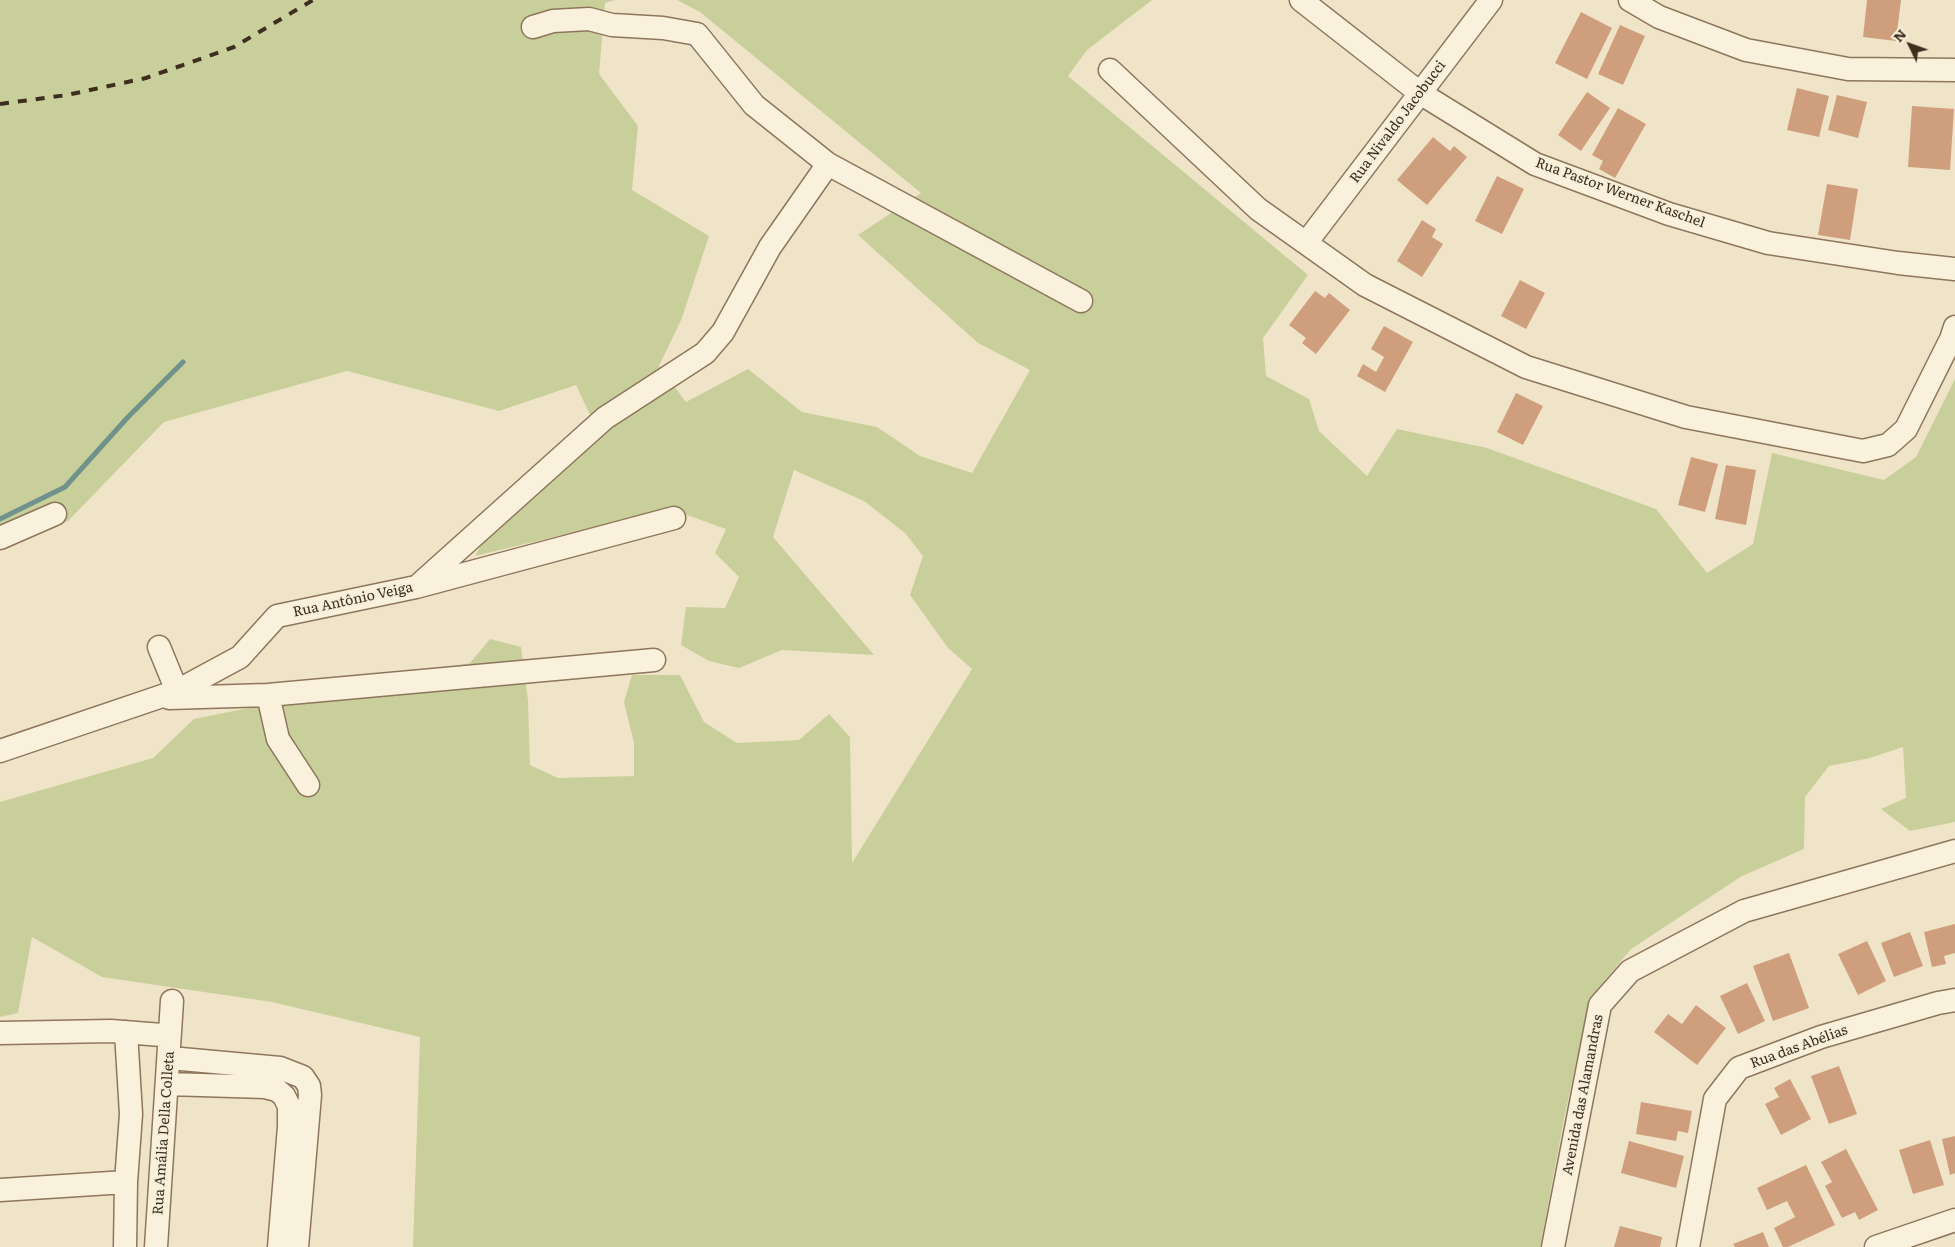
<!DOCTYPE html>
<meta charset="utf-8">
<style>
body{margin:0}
#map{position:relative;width:1955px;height:1247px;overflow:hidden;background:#f0e4c8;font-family:Literata,serif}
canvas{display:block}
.north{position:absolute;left:1885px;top:20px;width:50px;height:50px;-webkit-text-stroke:4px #f7eed8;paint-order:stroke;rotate:312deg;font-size:14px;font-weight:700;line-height:20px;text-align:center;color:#3d2e20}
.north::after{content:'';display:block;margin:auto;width:18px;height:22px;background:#3d2e20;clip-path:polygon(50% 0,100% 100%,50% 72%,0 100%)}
</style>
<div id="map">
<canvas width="1955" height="1247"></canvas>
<div class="north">N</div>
</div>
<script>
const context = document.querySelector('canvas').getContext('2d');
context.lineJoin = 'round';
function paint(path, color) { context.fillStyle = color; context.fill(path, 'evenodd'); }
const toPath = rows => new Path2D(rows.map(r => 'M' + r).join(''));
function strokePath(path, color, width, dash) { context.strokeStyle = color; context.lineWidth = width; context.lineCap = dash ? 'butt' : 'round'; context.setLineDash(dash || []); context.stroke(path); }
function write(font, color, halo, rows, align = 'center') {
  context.font = font + ' Literata,serif'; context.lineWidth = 4; context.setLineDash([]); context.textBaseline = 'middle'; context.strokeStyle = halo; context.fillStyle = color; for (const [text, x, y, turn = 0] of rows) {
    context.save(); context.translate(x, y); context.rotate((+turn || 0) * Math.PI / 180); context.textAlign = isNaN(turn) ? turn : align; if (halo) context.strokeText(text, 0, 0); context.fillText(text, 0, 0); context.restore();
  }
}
const green = toPath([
 [0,0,615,0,605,3,599,74,638,126,632,190,709,236,682,318,659,366,686,402,748,369,802,412,877,427,920,456,972,473,1030,370,978,343,858,235,921,193,700,12,677,0,1152,0,1087,50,1068,76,1308,275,1263,338,1266,376,1309,399,1319,431,1367,476,1397,429,1487,448,1656,509,1707,573,1753,544,1772,453,1884,480,1916,457,1955,379,1955,822,1910,831,1881,809,1906,798,1903,747,1870,758,1829,766,1805,797,1804,849,1742,876,1631,949,1590,998,1564,1119,1540,1247,413,1247,420,1037,272,1002,102,977,32,937,18,1013,0,1017,0,802,153,758,194,719,470,663,490,639,521,647,528,700,530,765,558,778,634,776,634,743,624,702,632,675,680,675,704,722,737,743,799,740,829,714,850,737,852,863,972,669,948,648,910,595,923,556,905,533,864,501,794,470,773,537,874,655,782,650,739,668,709,661,681,645,686,607,725,608,739,577,715,553,726,529,670,509,475,556,515,483,591,417,576,385,499,411,347,371,164,422,68,521,0,546]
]);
const stream = toPath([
 [0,519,65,487,128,417,183,362]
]);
const building = toPath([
 [1867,0,1901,0,1896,41,1863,37],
 [1581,12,1612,28,1587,79,1555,63],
 [1620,25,1645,36,1623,85,1598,74],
 [1797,88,1829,96,1819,137,1787,130],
 [1587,92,1610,108,1581,151,1558,135],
 [1837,95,1867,102,1858,138,1828,130],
 [1912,106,1954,109,1950,170,1908,167],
 [1618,108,1646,124,1615,178,1599,169,1603,161,1592,155],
 [1433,137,1450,151,1454,146,1467,157,1427,205,1397,180],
 [1497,176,1524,189,1502,234,1475,221],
 [1827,184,1858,189,1850,240,1818,235],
 [1422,220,1436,229,1432,237,1443,244,1422,277,1397,261],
 [1520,280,1545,293,1526,329,1501,316],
 [1315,291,1325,298,1329,293,1350,310,1316,354,1302,343,1306,338,1289,325],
 [1384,326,1413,342,1385,392,1357,376,1363,364,1376,372,1384,357,1371,349],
 [1516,393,1543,406,1523,445,1497,432],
 [1691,457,1718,464,1705,512,1678,505],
 [1726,465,1756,470,1746,525,1715,519],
 [1955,924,1955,953,1944,956,1946,964,1932,967,1924,932],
 [1910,932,1923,966,1894,977,1881,943],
 [1867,941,1886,981,1858,995,1838,954],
 [1789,953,1809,1008,1773,1021,1753,966],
 [1747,983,1765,1021,1738,1034,1720,996],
 [1696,1005,1726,1028,1697,1065,1654,1032,1668,1014,1682,1024],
 [1839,1066,1857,1114,1829,1124,1811,1076],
 [1790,1079,1811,1119,1781,1135,1765,1104,1779,1097,1774,1088],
 [1641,1102,1692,1111,1688,1133,1678,1131,1676,1141,1636,1134],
 [1955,1136,1955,1173,1950,1175,1942,1139],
 [1930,1140,1944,1185,1913,1194,1899,1150],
 [1629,1141,1684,1156,1676,1188,1621,1173],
 [1846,1149,1878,1210,1859,1220,1855,1212,1842,1218,1825,1186,1832,1182,1821,1162],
 [1806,1165,1835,1225,1788,1247,1783,1247,1774,1228,1795,1217,1787,1201,1767,1210,1757,1188],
 [1620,1226,1662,1237,1660,1247,1614,1247],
 [1763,1232,1769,1247,1735,1247,1733,1244]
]);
const minor = toPath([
 [1301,0,1420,93,1535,164,1669,214,1768,243,1898,263,1955,269],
 [1630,0,1659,17,1746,50,1848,69,1955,70],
 [533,27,553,21,589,19,612,25,663,28,697,34,754,105,828,164,1081,301],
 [1110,70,1258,209,1365,285,1526,367,1686,417,1863,451,1888,445,1906,429,1951,339,1955,327],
 [1306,243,1491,0],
 [0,538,55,514],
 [421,583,605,418,705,353,723,332,770,247,828,164],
 [159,647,177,691],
 [268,695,278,739,308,785],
 [169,698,268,695,654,660],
 [0,751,177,691,240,657,277,616,416,587,674,518],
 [0,1033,111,1031,162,1035,169,1040],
 [170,1058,280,1068,303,1077,309,1086,310,1095,297,1247],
 [168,1084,265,1087,277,1090,284,1096,289,1106,289,1127,279,1247],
 [0,1190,126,1182],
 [125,1247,126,1182,131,1114,126,1032],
 [156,1247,172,1001],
 [1553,1247,1600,1005,1630,971,1744,911,1955,851],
 [1688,1247,1715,1099,1739,1068,1821,1037,1938,1003,1955,1000],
 [1876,1247,1955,1220]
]);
const rail = toPath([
 [0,104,67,95,146,78,234,47,313,0]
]);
const streetNames = [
 ["Rua Nivaldo Jacobucci",1398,122,-53],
 ["Rua Pastor Werner Kaschel",1620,193,20],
 ["Rua Antônio Veiga",353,600,-12],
 ["Rua das Abélias",1799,1047,-20],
 ["Avenida das Alamandras",1583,1095,-79],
 ["Rua Amália Della Colleta",164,1133,-86]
];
paint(green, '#c9cf9b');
strokePath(stream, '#6f938a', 5);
paint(building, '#cf9f7d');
strokePath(minor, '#8d765c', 25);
strokePath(minor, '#faf1dc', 22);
strokePath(rail, '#3d2e20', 4, [9, 9]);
write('14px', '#3d2e20', '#f7eed8', streetNames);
</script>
